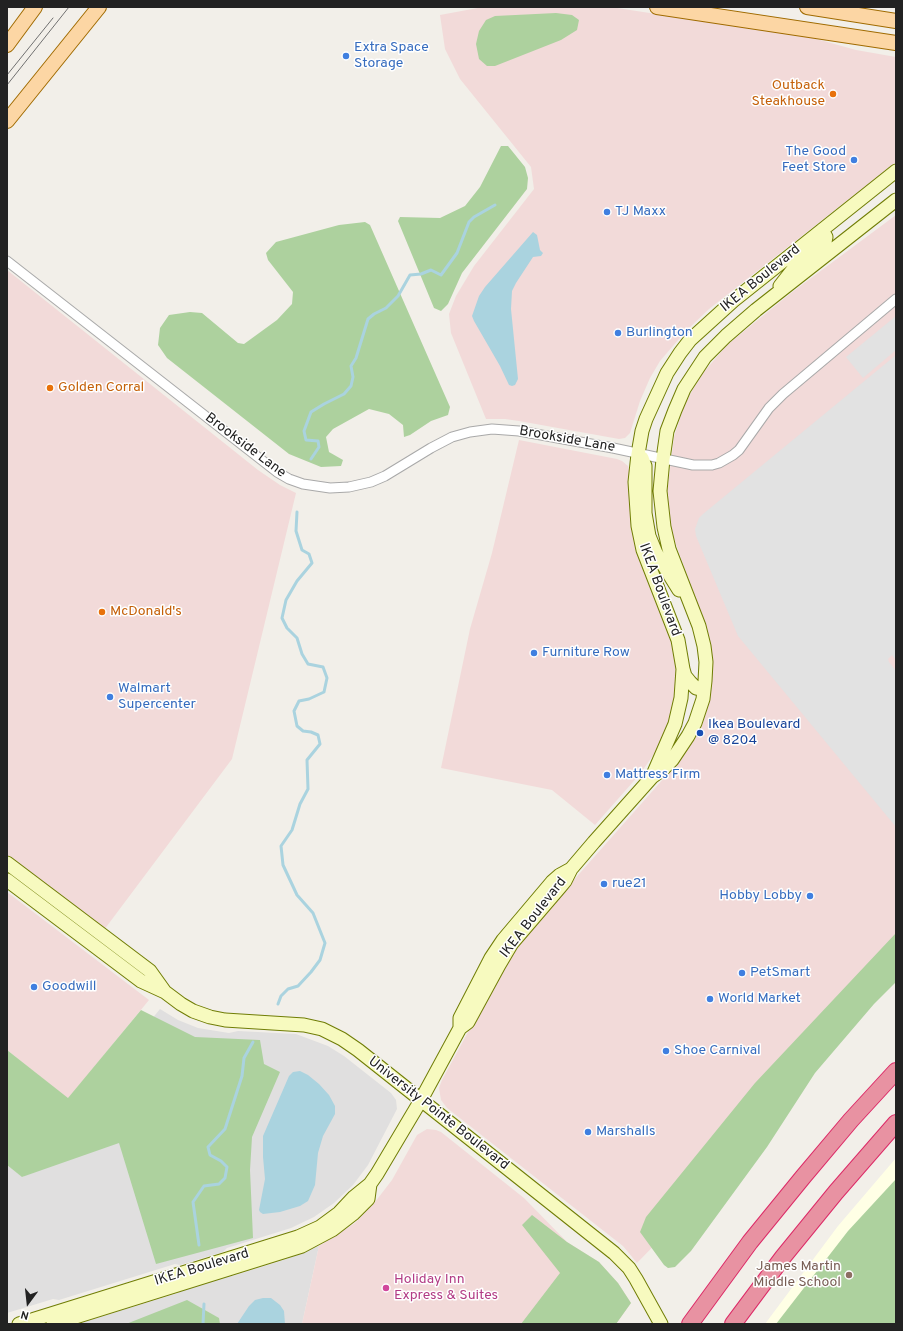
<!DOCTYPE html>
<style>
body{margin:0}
#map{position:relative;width:903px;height:1331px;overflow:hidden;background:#f2efe9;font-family:Overpass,sans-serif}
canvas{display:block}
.frame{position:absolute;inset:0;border:8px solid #222;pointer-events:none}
.north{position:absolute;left:8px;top:1283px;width:40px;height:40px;-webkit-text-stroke:3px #fff;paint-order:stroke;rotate:195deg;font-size:11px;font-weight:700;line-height:16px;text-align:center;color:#222}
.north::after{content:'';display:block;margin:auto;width:14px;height:18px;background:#222;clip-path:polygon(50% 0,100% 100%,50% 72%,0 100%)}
</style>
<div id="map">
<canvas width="903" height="1331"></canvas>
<div class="frame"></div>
<div class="north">N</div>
</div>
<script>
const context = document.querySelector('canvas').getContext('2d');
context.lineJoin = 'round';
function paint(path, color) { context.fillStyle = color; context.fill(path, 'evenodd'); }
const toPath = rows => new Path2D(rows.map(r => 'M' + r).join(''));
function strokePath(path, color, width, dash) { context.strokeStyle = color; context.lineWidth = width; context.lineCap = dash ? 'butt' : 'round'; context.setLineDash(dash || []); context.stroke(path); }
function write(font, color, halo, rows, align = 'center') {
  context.font = font + ' Overpass,sans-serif'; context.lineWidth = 3; context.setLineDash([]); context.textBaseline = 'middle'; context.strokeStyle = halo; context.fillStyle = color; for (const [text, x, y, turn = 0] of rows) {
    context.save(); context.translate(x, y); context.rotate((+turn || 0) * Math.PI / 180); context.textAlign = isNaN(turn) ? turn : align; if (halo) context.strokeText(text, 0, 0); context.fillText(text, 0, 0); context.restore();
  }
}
const residential = toPath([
 [160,1009,178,1020,198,1028,229,1033,238,1031,296,1034,328,1046,344,1056,391,1093,396,1100,397,1109,368,1165,353,1185,334,1203,314,1217,291,1228,227,1248,223,1252,180,1265,175,1264,59,1300,53,1299,7,1313,7,1165,23,1177],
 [319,1246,302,1324,77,1324,178,1293,182,1289,227,1276,232,1276,287,1259]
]);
const commercial = toPath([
 [483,7,617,8,813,38,856,50,896,57,896,162,709,309,685,332,660,361,650,378,640,401,630,433,625,438,619,439,519,421,505,419,486,419,451,333,449,314,456,296,474,266,534,189,531,167,460,79,445,49,440,15],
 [896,215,896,973,675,1224,637,1263,623,1246,614,1239,447,1108,441,1100,439,1088,442,1080,506,962,526,934,680,760,687,749,710,698,712,684,712,654,708,636,693,591,675,542,671,529,667,493,674,437,684,406,693,389,703,373,727,345,791,293],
 [7,270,258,470,280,485,296,493,232,759,104,930,7,857],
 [519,440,617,459,622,461,628,466,676,659,677,684,673,712,661,744,640,774,595,825,552,790,441,768,470,629,492,553],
 [7,892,149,1000,68,1099,7,1050],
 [427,1129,436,1130,441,1132,524,1198,567,1242,599,1262,618,1283,631,1303,616,1324,302,1324,319,1246,355,1223,375,1202,392,1180,417,1135]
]);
const education = toPath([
 [896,1158,896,1324,765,1324,838,1226]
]);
const forest = toPath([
 [556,13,572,15,579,20,577,30,561,40,495,66,487,66,479,59,476,44,479,31,486,20,495,16],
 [501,146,508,146,525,167,528,178,527,189,462,273,448,304,441,311,434,308,398,221,400,217,440,218,465,206,480,187],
 [365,222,370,225,450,407,448,415,431,421,410,435,404,437,403,425,389,414,369,409,333,429,326,437,329,452,343,460,341,466,321,467,289,454,167,358,158,345,160,328,169,315,190,312,202,313,238,343,244,344,277,320,292,304,293,292,268,260,266,253,276,242,339,225],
 [896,933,896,982,874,1004,815,1073,767,1147,691,1251,675,1267,668,1268,664,1265,640,1232,646,1217,755,1083],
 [141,1010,195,1037,260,1040,264,1064,280,1072,252,1137,250,1170,253,1238,156,1264,119,1143,22,1177,7,1165,7,1050,68,1098],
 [896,1179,896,1324,776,1324,848,1231],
 [532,1215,567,1242,599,1262,618,1283,631,1303,616,1324,521,1324,560,1273,522,1225],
 [187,1300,219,1318,220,1324,126,1324]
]);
const parking = toPath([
 [896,316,896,350,863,378,846,357],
 [896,355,896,660,892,655,888,659,889,662,896,671,896,827,738,636,696,536,695,529,699,518,703,514]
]);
const water = toPath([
 [533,232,537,235,540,250,543,253,541,256,533,257,516,283,512,291,511,309,518,379,515,385,512,386,509,385,500,366,474,321,472,316,479,296,485,287],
 [300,1071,308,1075,319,1084,329,1095,335,1106,335,1114,323,1136,318,1153,315,1185,308,1201,300,1206,280,1212,263,1214,260,1212,259,1210,265,1179,263,1157,263,1136,289,1076,293,1072],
 [263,1298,271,1298,280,1305,284,1311,285,1324,237,1324,249,1306,255,1300]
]);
const stream = toPath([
 [311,459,319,447,318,441,306,440,304,431,311,412,324,404,344,394,351,386,353,377,351,366,356,358,368,319,374,314,386,308,398,296,410,275,421,274,431,270,441,275,457,253,469,222,474,217,495,205],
 [278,1004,281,996,288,989,298,986,311,972,320,960,325,943,313,913,297,895,283,865,281,846,292,830,300,804,308,789,307,760,320,744,318,735,311,732,303,731,297,726,294,711,299,701,309,699,324,692,327,678,323,667,308,664,302,654,297,638,287,628,282,618,286,600,297,581,312,563,309,554,302,550,296,531,297,512],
 [199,1245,193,1202,204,1186,219,1184,225,1178,227,1167,221,1161,210,1155,208,1147,225,1129,242,1076,244,1058,253,1042],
 [203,1324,204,1304]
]);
const street = toPath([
 [7,261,277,472,289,479,303,484,330,488,349,487,371,482,385,476,431,448,452,437,470,432,492,429,519,431,613,448,693,465,712,465,719,463,733,455,739,450,769,408,783,394,896,299]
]);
const secondary = toPath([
 [780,286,798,263,825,242,826,237,822,230],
 [642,458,645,466,645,513,649,536,656,553,679,590],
 [683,669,685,676,690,682,696,688,704,690],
 [652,777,675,724,681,698,683,669,678,640,643,550,638,526,635,482,638,454,642,431,646,419,667,373,680,353,690,340,733,301,896,171],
 [7,863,150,971,165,992],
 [7,880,141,981,165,992,181,1004,193,1011,210,1017,225,1020,304,1025,322,1029,342,1039,358,1050,614,1253,629,1268,636,1279,661,1324],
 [460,1028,460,1018,491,958,503,940,552,882,560,875,571,869],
 [19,1324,298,1237,320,1227,339,1213,354,1197,370,1184,377,1174,421,1100,460,1028,468,1022,499,965,512,943,560,887,565,881,571,869,594,842,652,777,663,769,672,760,688,736,695,723,703,699,705,681,706,662,704,646,699,626,669,549,664,527,660,491,663,459,667,431,675,410,684,389,705,357,726,336,756,310,896,200],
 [53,1324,302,1246,332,1230,354,1213,368,1199,370,1184]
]);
const primary = toPath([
 [657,7,896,43],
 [807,7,896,21],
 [7,45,35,7],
 [7,121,99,7]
]);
const highway = toPath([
 [690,1324,750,1242,803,1177,851,1120,896,1071],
 [733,1324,783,1257,836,1192,896,1123]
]);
const tram = toPath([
 [7,75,53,18],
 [7,85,69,7]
]);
const markers = [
 [346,56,4,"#3f7fe0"],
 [833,94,4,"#e8710a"],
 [854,160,4,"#3f7fe0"],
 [607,212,4,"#3f7fe0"],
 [618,333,4,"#3f7fe0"],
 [50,388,4,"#e8710a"],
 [102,612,4,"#e8710a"],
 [534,653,4,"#3f7fe0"],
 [110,697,4,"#3f7fe0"],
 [700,733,4,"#1a4fb4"],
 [607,775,4,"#3f7fe0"],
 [604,884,4,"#3f7fe0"],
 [810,896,4,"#3f7fe0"],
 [742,973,4,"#3f7fe0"],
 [34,987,4,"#3f7fe0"],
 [710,999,4,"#3f7fe0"],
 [666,1051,4,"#3f7fe0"],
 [588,1132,4,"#3f7fe0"],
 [849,1275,4,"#8d6e63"],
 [386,1288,4,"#d1479c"]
];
const shopNames = [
 ["Extra Space",354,48],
 ["Storage",354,64],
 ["The Good",846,152,"right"],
 ["Feet Store",846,168,"right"],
 ["TJ Maxx",615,212],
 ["Burlington",626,333],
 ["Furniture Row",542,653],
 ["Walmart",118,689],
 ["Supercenter",118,705],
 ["Mattress Firm",615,775],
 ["rue21",612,884],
 ["Hobby Lobby",802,896,"right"],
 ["PetSmart",750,973],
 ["Goodwill",42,987],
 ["World Market",718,999],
 ["Shoe Carnival",674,1051],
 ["Marshalls",596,1132]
];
const foodNames = [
 ["Outback",825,86,"right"],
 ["Steakhouse",825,102,"right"],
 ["Golden Corral",58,388],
 ["McDonald's",110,612]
];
const streetNames = [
 ["IKEA Boulevard",761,279,-39],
 ["Brookside Lane",567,440,10],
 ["Brookside Lane",245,446,37],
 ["IKEA Boulevard",659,590,70],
 ["IKEA Boulevard",534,918,-52],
 ["University Pointe Boulevard",438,1114,38],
 ["IKEA Boulevard",202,1268,-17]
];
const transitNames = [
 ["Ikea Boulevard",708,725],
 ["@ 8204",708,741]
];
const educationNames = [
 ["James Martin",841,1267],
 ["Middle School",841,1283]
];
const hotelNames = [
 ["Holiday Inn",394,1280],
 ["Express & Suites",394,1296]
];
paint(residential, '#e0dfdf');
paint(commercial, '#f2dad9');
paint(education, '#ffffe5');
paint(forest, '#add19e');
paint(parking, '#e2e2e2');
paint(water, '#aad3df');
strokePath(stream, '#aad3df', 3);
strokePath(street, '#a9a9a9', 11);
strokePath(secondary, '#707d05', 15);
strokePath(primary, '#a06b00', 16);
strokePath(highway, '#dc2a67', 18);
strokePath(street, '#fff', 9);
strokePath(secondary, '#f7fabf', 13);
strokePath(primary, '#fcd6a4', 14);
strokePath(highway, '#e892a2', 16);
strokePath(tram, '#707070', 1);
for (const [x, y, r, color] of markers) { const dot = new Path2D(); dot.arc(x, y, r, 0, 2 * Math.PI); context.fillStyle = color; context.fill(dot); strokePath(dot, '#fff', 1.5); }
write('14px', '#366cbe', '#fff', shopNames, 'left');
write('14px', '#c56008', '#fff', foodNames, 'left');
write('14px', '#222', '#fff', streetNames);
write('14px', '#164399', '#fff', transitNames, 'left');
write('14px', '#785e54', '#fff', educationNames, 'right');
write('14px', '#b23c85', '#fff', hotelNames, 'left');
</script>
